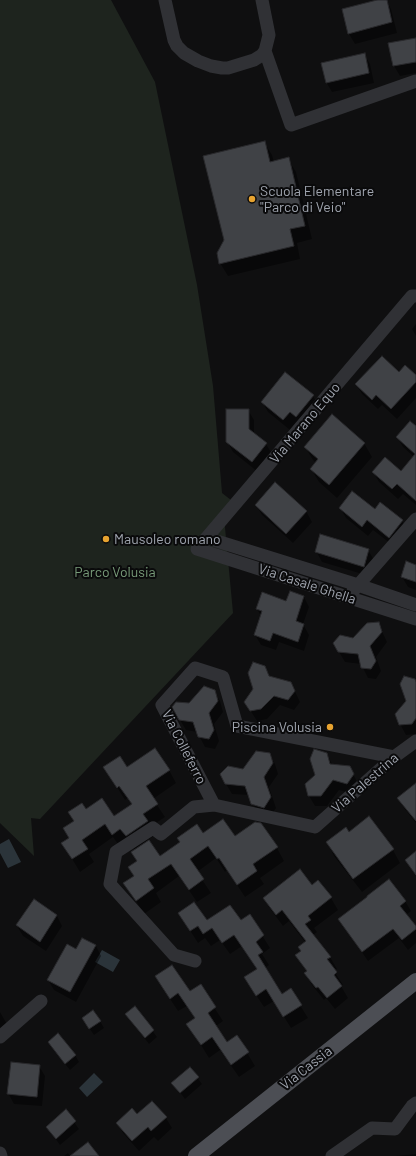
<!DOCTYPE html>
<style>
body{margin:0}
canvas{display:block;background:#0f0f10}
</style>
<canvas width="416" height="1156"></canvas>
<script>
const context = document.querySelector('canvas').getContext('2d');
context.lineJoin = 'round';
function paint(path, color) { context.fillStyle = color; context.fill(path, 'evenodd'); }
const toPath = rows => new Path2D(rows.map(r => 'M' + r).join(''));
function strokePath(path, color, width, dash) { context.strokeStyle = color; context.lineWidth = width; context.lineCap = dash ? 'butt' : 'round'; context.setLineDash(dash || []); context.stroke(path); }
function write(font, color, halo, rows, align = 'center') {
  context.font = font + ' Barlow,sans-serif'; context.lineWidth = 4; context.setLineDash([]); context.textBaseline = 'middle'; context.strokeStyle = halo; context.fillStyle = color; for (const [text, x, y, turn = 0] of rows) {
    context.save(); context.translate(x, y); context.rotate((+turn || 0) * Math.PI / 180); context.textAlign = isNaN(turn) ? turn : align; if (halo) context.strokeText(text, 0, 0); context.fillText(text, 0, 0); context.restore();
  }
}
const green = toPath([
 [0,0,111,0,155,82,197,285,213,386,222,493,236,504,224,517,233,613,40,819,31,818,34,856,0,823]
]);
const water = toPath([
 [9,839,21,862,8,868,0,853,0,844],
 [102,950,120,960,113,972,95,962],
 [94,1073,103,1082,87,1097,79,1088]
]);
const shadow = toPath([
 [381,0,386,0,391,9,397,33,355,44,349,34],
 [416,39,416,73,400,76,394,66,390,44],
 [364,54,370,64,374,83,332,92,326,82],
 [264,142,272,155,274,162,288,159,296,172,312,239,297,243,300,259,228,276,220,263],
 [416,324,416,336,412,329],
 [286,373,313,396,319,406,302,427,296,422,290,430,268,412,262,402],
 [399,373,416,376,416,398,397,419,382,405,378,409,362,394,356,384],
 [248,410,254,420,254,435,266,444,272,454,258,472,233,452,227,441],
 [416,428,416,505,403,494,398,499,379,482,373,472,401,472,414,457,403,447,397,437],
 [364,443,372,457,337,498,319,482,311,469,316,463,313,460,305,447],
 [256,505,306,511,312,522,293,543,262,515],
 [340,508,375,511,402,521,408,531,395,547,373,530,368,536,346,518],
 [368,550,374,560,369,576,322,562,316,551],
 [416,566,416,590,408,587,402,577],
 [304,597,309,607,303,624,309,635,304,651,279,642,276,650,261,645,255,635,261,616,257,609,286,602],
 [378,623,387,642,376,657,381,671,376,679,368,678,361,664,345,662,339,652,354,639],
 [264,666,271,678,291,683,300,702,294,710,280,705,267,719,257,721,245,702,254,689],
 [416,683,416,734,406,735,400,724,407,701],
 [214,691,220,701,223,712,214,724,219,741,215,749,205,747,197,732,186,730,180,720,189,704],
 [269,754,275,764,278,774,269,787,276,808,270,817,258,814,249,795,232,794,226,784,243,770],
 [327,754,333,766,349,767,359,785,353,794,339,790,327,806,315,806,309,796,306,784,316,775],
 [105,768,169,770,176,783,153,799,165,817,150,827,155,835,148,840,160,857,203,834,235,838,277,848,284,861,260,878,264,884,245,897,227,870,225,872,216,858,197,872,211,893,197,902,179,876,156,893,161,902,144,914,125,883,135,876,137,862,132,852,135,850,129,841,120,847,113,837,89,854,94,862,80,872,63,844,70,839,74,822,86,811,114,817,132,805,128,798,125,800],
 [416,784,416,823,404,808,398,798],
 [349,833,393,850,400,863,362,892,334,856,327,842],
 [311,886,331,898,338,910,314,928,317,932,313,935,330,957,337,969,334,971,343,985,341,986,348,998,335,1009,326,998,324,1000,312,985,305,973,307,972,297,955,302,951,305,942,289,921,283,926,271,910,264,899],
 [34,901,57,916,62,926,46,951,23,936,17,926],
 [405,901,411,911,406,915,416,928,416,943,408,950,399,938,368,961,339,919],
 [179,913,206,922,241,922,250,916,270,948,262,954,269,965,265,968,281,995,290,989,308,1018,291,1028,274,1001,264,1007,252,989,257,970,242,946,230,954,220,940,211,946,205,938,198,943],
 [83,939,96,946,101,956,76,1002,54,990,48,980,76,950],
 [200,986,223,1021,216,1026,227,1043,237,1036,255,1066,239,1077,220,1050,209,1058,188,1024,195,1018,187,1006,178,1011,164,990,190,993],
 [135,1007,157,1037,149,1044,130,1020],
 [0,1012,8,1026,0,1030],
 [100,1021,104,1028,94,1035,87,1025],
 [49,1043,75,1055,79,1062,70,1070,53,1049],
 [39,1066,45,1076,42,1106,14,1104,8,1093],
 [190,1068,202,1084,185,1099,173,1083],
 [66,1111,79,1129,60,1145,47,1127],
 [137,1116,166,1118,172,1128,158,1141,154,1137,139,1151,123,1133,117,1123],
 [68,1153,70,1156,64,1156],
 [416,1154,416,1156,395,1156]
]);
const building = toPath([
 [377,0,387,0,392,22,348,34,342,9,377,0],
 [416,38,416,62,393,66,388,43,416,38],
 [365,53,369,73,326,83,321,63,365,53],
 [265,141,270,162,289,157,305,226,290,229,294,246,219,264,217,253,224,240,203,156,265,141],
 [382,356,399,372,405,365,416,375,416,382,391,409,376,395,372,400,355,384,382,356],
 [285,372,314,395,296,417,290,412,283,420,261,402,285,372],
 [226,409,249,409,249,429,267,443,252,462,226,442,226,409],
 [332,414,365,443,329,485,310,469,318,459,304,447,332,414],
 [410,421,416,426,416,501,397,484,392,489,372,472,385,457,401,471,415,454,396,437,410,421],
 [275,482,307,511,286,534,255,505,275,482],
 [352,491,375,509,380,502,403,520,389,538,367,520,362,527,339,508,352,491],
 [320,534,369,549,364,567,315,552,320,534],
 [406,561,416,565,416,582,401,577,406,561],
 [290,591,304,596,296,621,304,624,298,642,273,633,270,641,254,635,262,611,256,609,262,592,286,601,290,591],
 [379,622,382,632,370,646,376,661,371,669,361,668,358,654,338,652,333,643,340,635,353,638,367,623,379,622],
 [253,662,265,666,269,676,291,682,295,691,288,700,274,696,261,709,250,711,244,702,253,689,248,673,253,662],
 [404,676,415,679,416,682,416,718,412,724,399,725,395,714,406,701,400,684,404,676],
 [204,686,215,690,218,701,209,713,214,730,209,739,198,737,193,722,179,720,172,707,176,702,189,703,204,686],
 [155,748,170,770,146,786,158,804,143,814,148,821,126,836,120,829,112,835,105,824,82,840,88,849,72,859,61,843,69,838,63,828,74,821,68,812,82,803,86,809,102,798,114,816,132,804,119,786,117,788,103,767,120,756,127,767,155,748],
 [314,749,327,753,330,764,350,766,354,774,347,784,333,780,321,796,308,796,305,784,315,775,310,759,314,749],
 [256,751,270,753,273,763,264,777,271,797,264,808,251,804,245,786,225,784,220,774,228,766,243,769,256,751],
 [416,783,416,821,397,798,416,783],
 [369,816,394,849,353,879,326,842,346,827,349,832,369,816],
 [223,819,235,836,255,822,261,823,278,847,253,864,257,871,237,885,219,858,217,859,208,846,190,859,204,879,189,890,171,864,148,879,154,888,136,901,123,883,134,876,128,867,137,861,131,852,149,840,160,856,180,842,177,838,197,824,203,833,223,819],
 [416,851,416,875,405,860,416,851],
 [300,869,312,885,318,880,332,897,308,916,311,920,305,924,331,957,327,959,337,972,334,975,342,986,327,998,318,987,316,988,304,973,307,971,295,955,301,951,298,947,306,941,282,910,276,915,263,898,300,869],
 [389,879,406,901,400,906,416,926,416,929,402,940,393,929,362,952,338,919,367,897,367,896,389,879],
 [34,899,57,915,40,942,16,925,34,899],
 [194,902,207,920,230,905,241,920,250,914,264,935,256,942,263,952,258,955,282,994,291,988,302,1005,283,1017,266,989,256,996,244,977,257,969,234,935,222,943,212,928,203,934,198,926,190,931,178,913,194,902],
 [82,938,96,945,70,992,47,980,67,944,76,949,82,938],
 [172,965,190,991,201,984,216,1007,208,1013,227,1042,237,1035,249,1052,231,1065,212,1037,201,1045,186,1024,195,1018,178,993,170,999,155,976,172,965],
 [135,1006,154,1030,145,1038,125,1014,135,1006],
 [93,1010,101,1021,89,1029,82,1018,93,1010],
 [58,1033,76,1055,65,1064,48,1042,58,1033],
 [11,1062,40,1065,37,1097,7,1094,11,1062],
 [190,1067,199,1077,180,1093,171,1083,190,1067],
 [152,1101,167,1117,151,1131,148,1127,132,1141,116,1123,132,1108,137,1114,152,1101],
 [66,1109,76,1121,56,1139,46,1127,66,1109],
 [88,1142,99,1156,70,1156,88,1142]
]);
const minor = toPath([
 [165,0,174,40,177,46,184,53,198,61,211,66,222,68,228,68,254,60,262,55,265,51,269,35,262,0],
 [265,51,291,125,416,81],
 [416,296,412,296,197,549,416,619],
 [207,538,358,585,416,605],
 [353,591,416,519],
 [394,757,237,726,223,677,195,668,162,705,214,805,315,827,394,757,416,741],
 [195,961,174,955,110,884,116,852,153,828,161,834,194,807,214,805],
 [0,1037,41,1001],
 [0,1153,1,1156],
 [332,1156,372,1128,395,1129,412,1106,416,1103]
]);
const major = toPath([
 [196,1156,416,981]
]);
const markers = [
 [252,199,4,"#e7a330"],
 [106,539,4,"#e7a330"],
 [330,727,4,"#e7a330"]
];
const poiNames = [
 ["Scuola Elementare",260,191],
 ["\"Parco di Veio\"",260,207],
 ["Mausoleo romano",114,539],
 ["Piscina Volusia",322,727,"right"]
];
const streetNames = [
 ["Via Marano Equo",305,423,-50],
 ["Via Casale Ghella",307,584,18],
 ["Via Colleferro",184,747,63],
 ["Via Palestrina",365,783,-41],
 ["Via Cassia",306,1068,-38]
];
const parkNames = [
 ["Parco Volusia",115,572]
];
paint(green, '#1e241e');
paint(water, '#2b343a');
paint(shadow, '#0007');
paint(building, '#404246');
strokePath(building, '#29292c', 1);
strokePath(minor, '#303135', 13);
strokePath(major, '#4c4e54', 16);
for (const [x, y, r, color] of markers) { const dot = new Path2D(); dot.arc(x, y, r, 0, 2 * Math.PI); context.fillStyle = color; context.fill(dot); strokePath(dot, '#0a0a0b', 1.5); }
write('14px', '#a1a6b0', '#0a0a0b', poiNames, 'left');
write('14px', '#a1a6b0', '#0a0a0b', streetNames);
write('14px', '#789b79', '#0a0a0b', parkNames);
</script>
